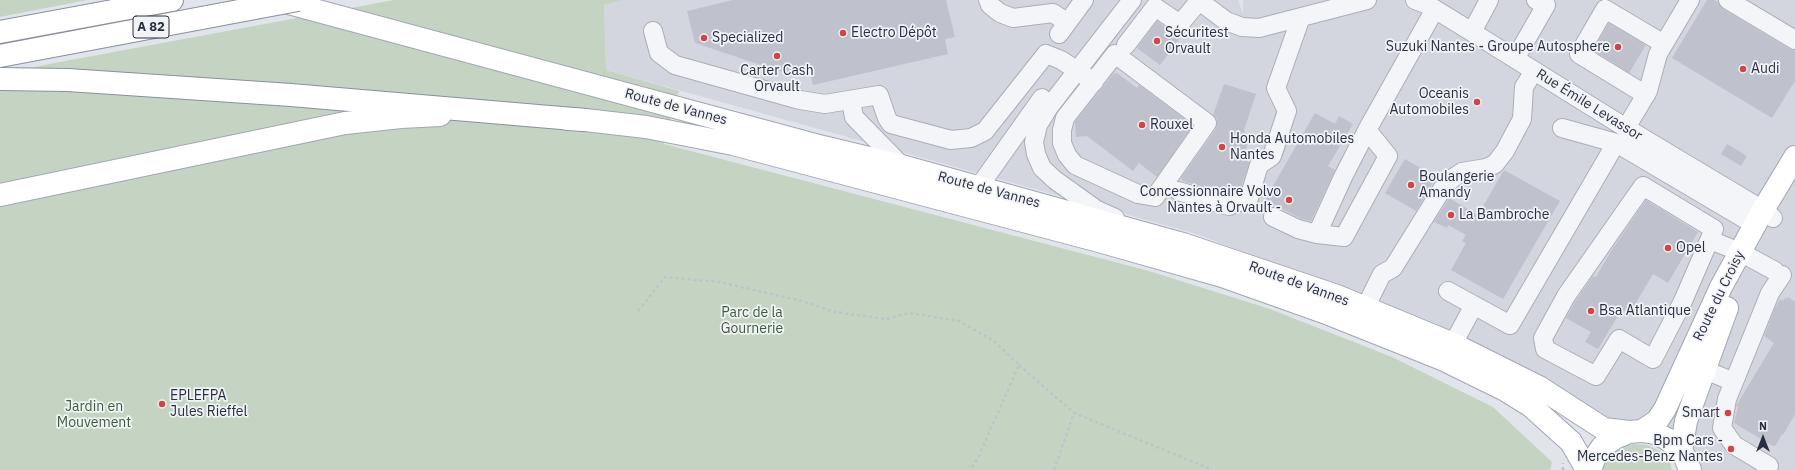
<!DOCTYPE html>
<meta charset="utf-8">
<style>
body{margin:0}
#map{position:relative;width:1795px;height:470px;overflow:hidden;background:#e1e4ea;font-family:"IBM Plex Sans",sans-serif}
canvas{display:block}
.north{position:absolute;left:1743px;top:418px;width:40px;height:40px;-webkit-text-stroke:3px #f1f3f7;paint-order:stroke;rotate:0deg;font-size:11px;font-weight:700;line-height:16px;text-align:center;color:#292f42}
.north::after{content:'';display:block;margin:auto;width:14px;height:18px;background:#292f42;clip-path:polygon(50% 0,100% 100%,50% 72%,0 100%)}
</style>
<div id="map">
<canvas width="1795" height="470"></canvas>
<div class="north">N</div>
</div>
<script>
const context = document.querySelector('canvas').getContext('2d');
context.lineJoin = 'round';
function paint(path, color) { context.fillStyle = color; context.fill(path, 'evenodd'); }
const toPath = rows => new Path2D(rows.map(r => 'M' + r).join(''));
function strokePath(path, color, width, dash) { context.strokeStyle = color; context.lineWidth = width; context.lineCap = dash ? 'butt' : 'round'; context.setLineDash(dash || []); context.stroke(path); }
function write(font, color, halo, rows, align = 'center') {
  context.font = font + ' "IBM Plex Sans",sans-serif'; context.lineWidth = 3.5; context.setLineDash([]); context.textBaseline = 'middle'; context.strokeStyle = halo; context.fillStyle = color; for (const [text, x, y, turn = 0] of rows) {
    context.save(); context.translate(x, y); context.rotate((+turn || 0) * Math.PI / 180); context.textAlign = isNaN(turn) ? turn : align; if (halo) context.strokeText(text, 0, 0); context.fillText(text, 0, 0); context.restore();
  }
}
const built = toPath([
 [622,0,1238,0,1243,14,1243,0,1795,0,1795,470,1697,470,1651,419,1624,421,1603,418,1347,292,1197,234,606,70,604,4]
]);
const green = toPath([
 [0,0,87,0,0,17],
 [394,0,622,0,604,5,606,70,679,91,664,144,1149,271,1270,309,1392,357,1493,407,1552,462,1550,470,0,470,0,76,44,65],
 [1633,444,1647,445,1660,451,1670,462,1672,470,1602,470,1608,458,1619,448]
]);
const building = toPath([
 [733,0,946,0,955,37,945,39,948,54,813,85,809,67,785,73,695,43,687,11],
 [1707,0,1714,0,1718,2,1723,9,1790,49,1795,50,1795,81,1772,118,1672,58],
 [1157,21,1180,38,1160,65,1137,48],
 [1609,23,1646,45,1629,73,1593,50],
 [1117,73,1137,88,1139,85,1193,125,1157,177,1139,163,1133,171,1087,136,1076,137,1075,122,1113,74],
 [1224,84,1256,94,1244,130,1249,140,1244,154,1249,163,1240,190,1228,195,1183,181,1181,178,1216,129,1217,119,1213,115],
 [1315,113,1335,124,1339,116,1353,124,1328,166,1335,170,1311,221,1302,219,1265,200],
 [1727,144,1747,156,1741,166,1721,154],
 [1405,159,1436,177,1416,211,1385,193],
 [1504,170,1560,201,1503,299,1451,270,1466,243,1462,241,1466,235,1448,225,1447,228,1434,222,1449,198,1478,215],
 [1646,200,1698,232,1668,283,1653,274,1630,313,1622,309,1598,349,1585,342,1591,332,1566,318,1575,302,1593,276,1596,277,1611,251],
 [1788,297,1795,302,1795,414,1783,435,1782,434,1775,446,1773,446,1734,423,1738,407,1736,406,1774,343,1764,336,1775,308,1780,299,1783,301,1784,298,1786,299]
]);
const path = toPath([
 [638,311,665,277,719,282,802,301,835,312,886,319,909,313,959,321,994,341,1019,365,978,458,970,470],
 [1019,365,1074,413,1213,470],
 [1054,470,1074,413],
 [1563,470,1563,463]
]);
const minor = toPath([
 [988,0,990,5,1000,13,1013,18,1053,13,1066,22],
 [1198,0,1226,21,1242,27,1259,28,1367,0],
 [1415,0,1428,5,1472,32,1626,128,1763,210,1773,218],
 [1728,0,1795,40],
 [653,31,659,53,675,65,800,100,825,104,879,95,887,118,891,124,951,140,971,138,985,131,1046,54,1061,60,1094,82],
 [1472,32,1489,0],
 [1059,34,1084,0],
 [1126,45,1155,7,1180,24,1199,1],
 [1115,54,1207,123,1155,197,1138,194,1075,165,1067,155,1062,143,1062,130,1065,118,1115,54],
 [1515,59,1546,5,1536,0],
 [1646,95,1579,54,1605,9,1664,44],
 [851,101,854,117,902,166],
 [1562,128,1616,143],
 [1626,128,1648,91,1658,54,1690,0],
 [1643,186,1714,229,1683,301,1653,359,1619,339,1596,376,1545,349,1543,338,1566,296,1643,186],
 [978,188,1042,98],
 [1178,191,1229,206,1249,198,1259,165,1272,156,1287,111,1276,88,1301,17],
 [1273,217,1298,229,1317,234,1344,237,1388,156,1367,130,1435,9],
 [1115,218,1097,210,1055,180,1042,168,1036,154,1034,142,1038,125,1049,107,1132,0],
 [1317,234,1343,177,1367,130],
 [1710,240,1740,252,1775,271],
 [1448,291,1510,325,1616,143,1755,225],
 [1365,308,1382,274,1393,268,1442,189,1453,178,1462,172,1486,168,1495,164,1505,151,1522,119,1524,87,1534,71],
 [1453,344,1474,305],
 [1705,370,1734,382],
 [1766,470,1769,466,1734,445,1722,428,1727,399,1770,293,1782,275]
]);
const major = toPath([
 [277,0,823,147,902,166,1183,244,1337,296,1453,344,1539,387,1604,429,1629,432],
 [567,119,585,120,646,127,733,144,1099,241,1222,276,1329,314,1442,359,1505,390,1531,406,1571,442,1587,470],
 [0,195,345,123,401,117,440,115],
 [1642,431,1657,421,1665,409,1721,287,1763,210,1795,157],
 [1681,452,1686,421,1727,308],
 [1590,470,1594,459,1602,447,1615,438,1629,432,1642,431,1655,433,1667,439,1677,447,1685,457,1690,470]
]);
const highway = toPath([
 [0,32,172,0],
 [0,56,255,8],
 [0,79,68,80,291,95,585,120]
]);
const highwayBridge = toPath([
 [255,8,298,0]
]);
const markers = [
 [843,33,4,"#d04648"],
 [704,38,4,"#d04648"],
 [1157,41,4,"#d04648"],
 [1618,47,4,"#d04648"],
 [777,56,4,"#d04648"],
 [1743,69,4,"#d04648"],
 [1477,102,4,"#d04648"],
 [1142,125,4,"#d04648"],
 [1222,147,4,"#d04648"],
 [1411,185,4,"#d04648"],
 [1289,200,4,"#d04648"],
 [1451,215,4,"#d04648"],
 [1668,248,4,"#d04648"],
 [1591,311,4,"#d04648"],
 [162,404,4,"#d04648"],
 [1728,413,4,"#d04648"],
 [1731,449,4,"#d04648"]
];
const shields = [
 [151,27,36]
];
const shieldNames = [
 ["A 82",151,27]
];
const poiNames = [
 ["Electro Dépôt",851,33],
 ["Sécuritest",1165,33],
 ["Orvault",1165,49],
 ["Specialized",712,38],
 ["Suzuki Nantes - Groupe Autosphere",1610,47,"right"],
 ["Audi",1751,69],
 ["Carter Cash",777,71,"center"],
 ["Orvault",777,87,"center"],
 ["Oceanis",1469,94,"right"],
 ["Automobiles",1469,110,"right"],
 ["Rouxel",1150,125],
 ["Honda Automobiles",1230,139],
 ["Nantes",1230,155],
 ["Boulangerie",1419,177],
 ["Amandy",1419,193],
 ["Concessionnaire Volvo",1281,192,"right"],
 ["Nantes à Orvault -",1281,208,"right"],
 ["La Bambroche",1459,215],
 ["Opel",1676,248],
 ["Bsa Atlantique",1599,311],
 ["EPLEFPA",170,396],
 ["Jules Rieffel",170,412],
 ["Smart",1720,413,"right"],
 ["Bpm Cars -",1723,441,"right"],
 ["Mercedes-Benz Nantes",1723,457,"right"]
];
const streetNames = [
 ["Rue Émile Levassor",1589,105,32],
 ["Route de Vannes",676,107,15],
 ["Route de Vannes",989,190,15],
 ["Route de Vannes",1299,284,20],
 ["Route du Croisy",1719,296,-64]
];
const parkNames = [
 ["Parc de la",752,313],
 ["Gournerie",752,329],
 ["Jardin en",94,407],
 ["Mouvement",94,423]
];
paint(built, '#d3d6df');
paint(green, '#c5d4c2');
paint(building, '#bfc2cd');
strokePath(minor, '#aaaeb8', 20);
strokePath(major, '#a1a6b6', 24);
strokePath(highway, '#898fa1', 24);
strokePath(path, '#bfc2c9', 2.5, [3, 3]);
strokePath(minor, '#f4f5f8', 18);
strokePath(major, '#fff', 22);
strokePath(highway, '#fff', 22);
strokePath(highwayBridge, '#898fa1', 24, []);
strokePath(highwayBridge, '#fff', 22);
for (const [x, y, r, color] of markers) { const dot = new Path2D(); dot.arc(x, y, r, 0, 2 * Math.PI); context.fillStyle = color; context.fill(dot); strokePath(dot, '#f1f3f7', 1.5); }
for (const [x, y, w] of shields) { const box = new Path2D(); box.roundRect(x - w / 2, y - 11, w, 22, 3); context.fillStyle = '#f1f3f7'; context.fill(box); strokePath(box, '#292f42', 1); }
write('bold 13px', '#292f42', null, shieldNames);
write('14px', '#292f42', '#f1f3f7', poiNames, 'left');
write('14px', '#292f42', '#f1f3f7', streetNames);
write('14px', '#395e37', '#f1f3f7', parkNames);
</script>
